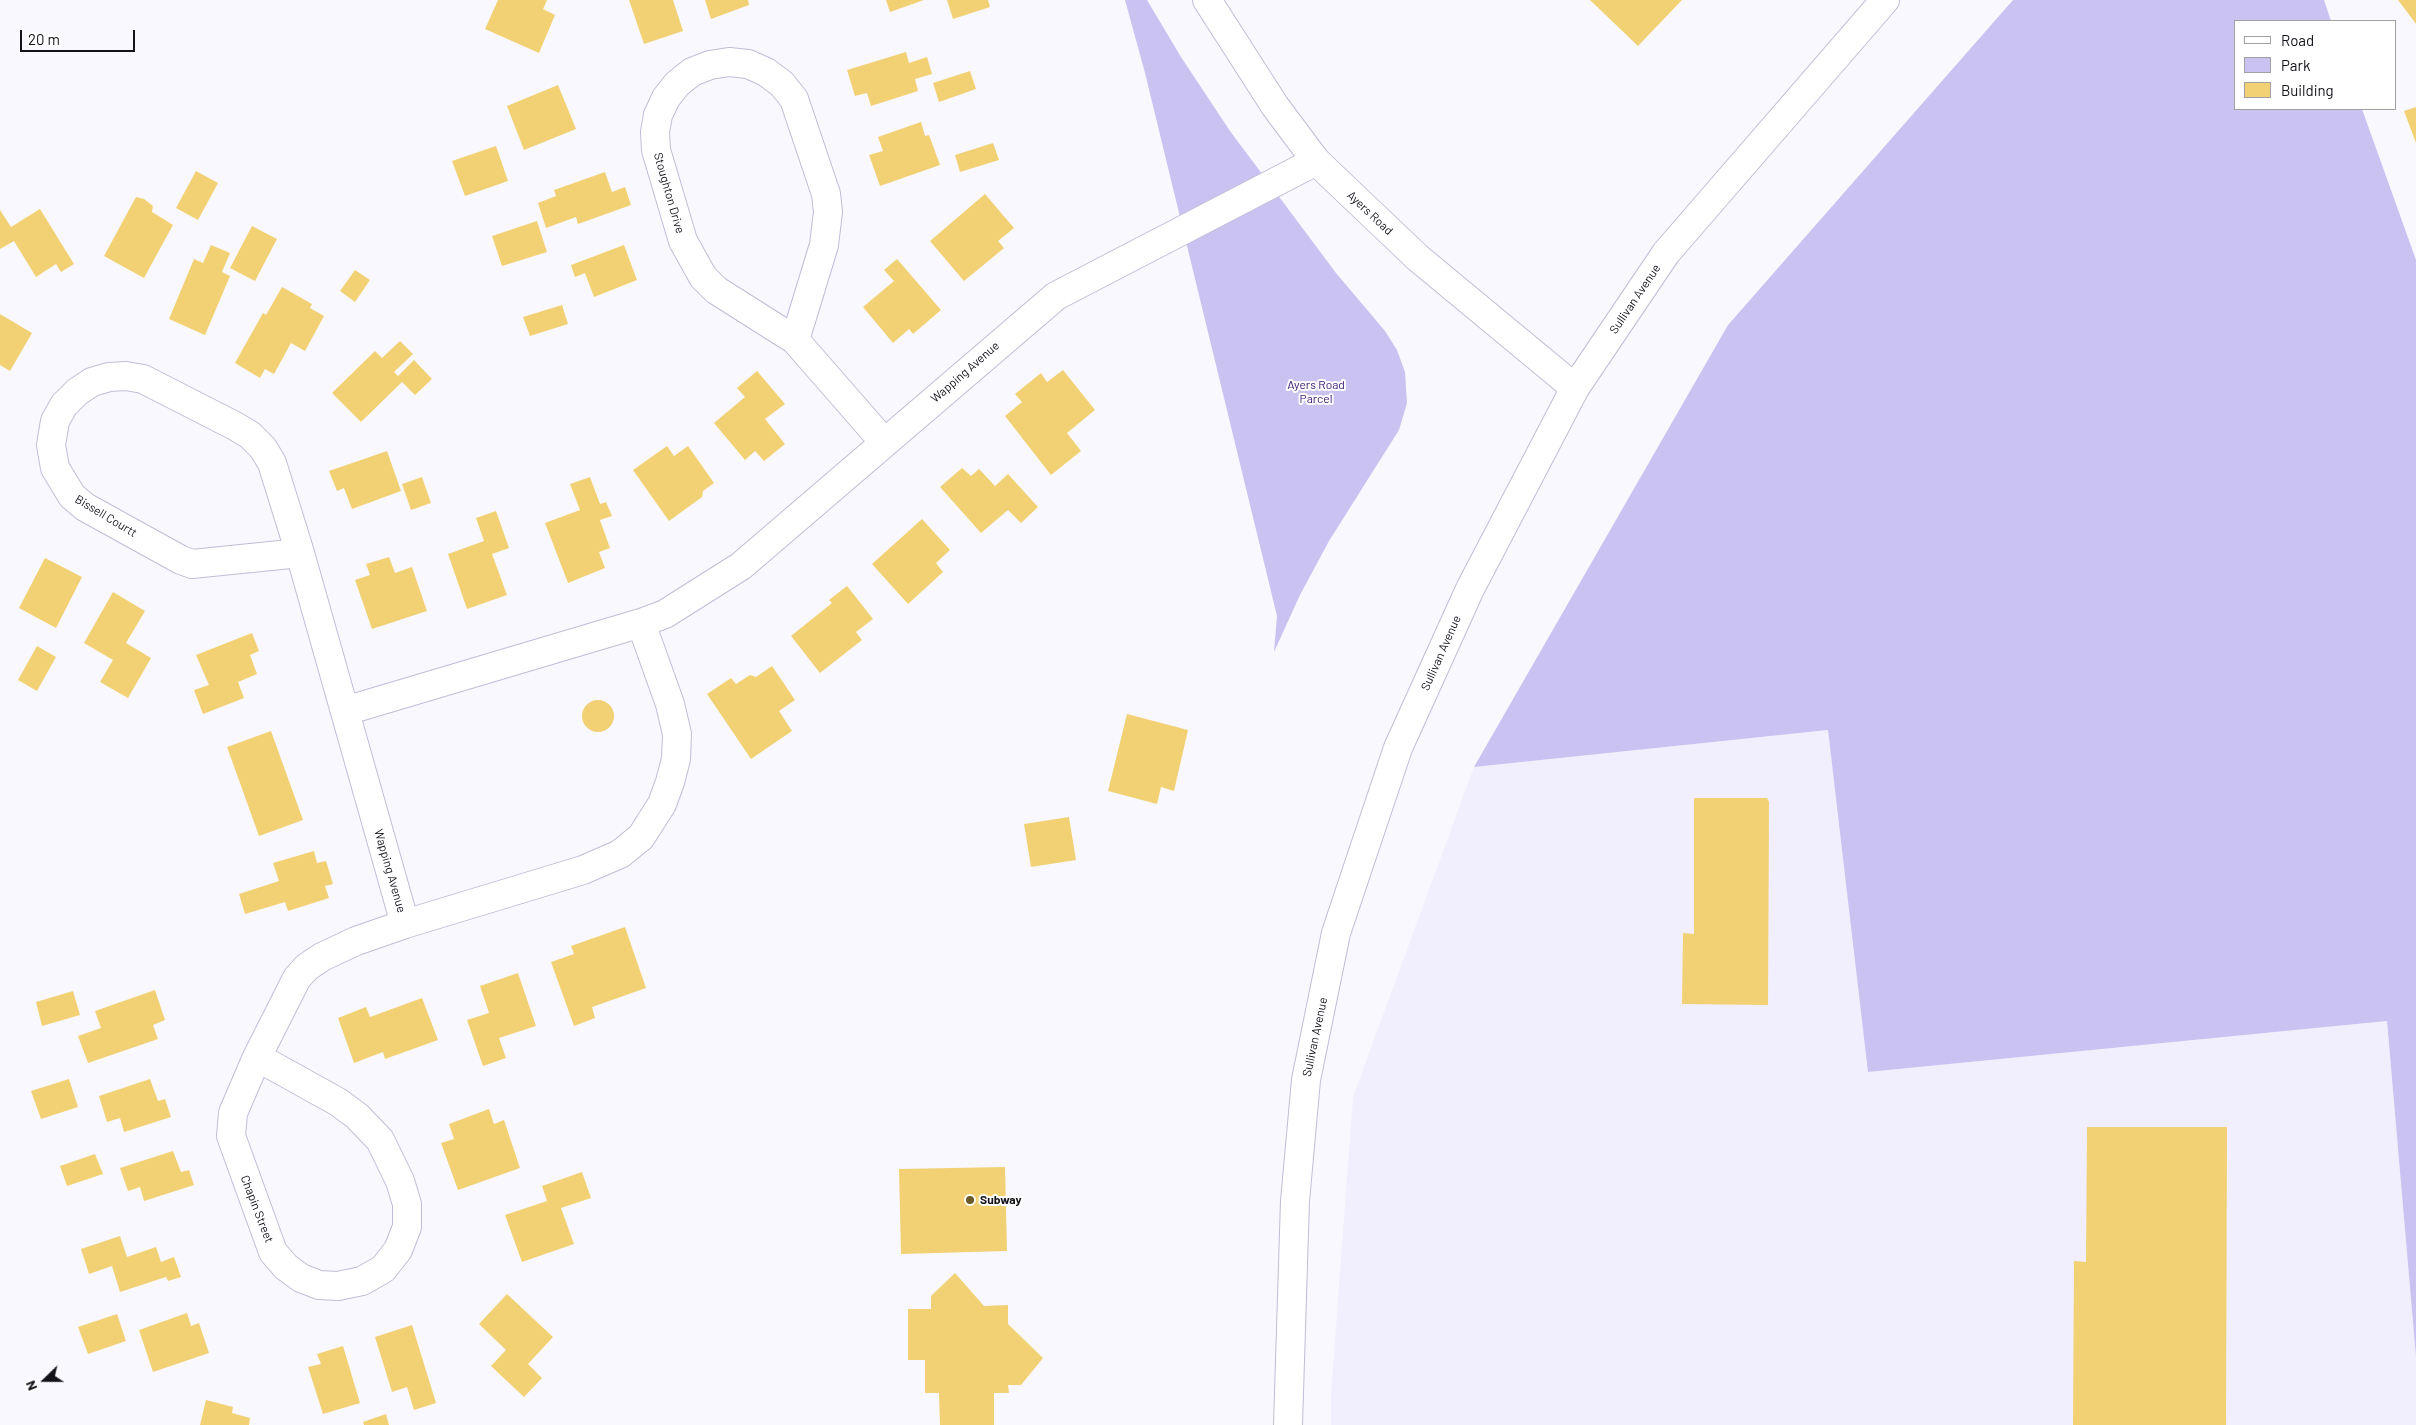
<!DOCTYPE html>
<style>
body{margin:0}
#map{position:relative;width:2416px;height:1425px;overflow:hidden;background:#f9f8fe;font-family:Barlow,sans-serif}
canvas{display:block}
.legend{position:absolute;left:2234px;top:20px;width:162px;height:90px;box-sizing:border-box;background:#fff;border:1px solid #a1a1a4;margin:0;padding:6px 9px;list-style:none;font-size:15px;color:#14131c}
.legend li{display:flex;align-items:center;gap:10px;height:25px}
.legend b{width:25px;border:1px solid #a1a1a4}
.north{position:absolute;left:20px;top:1355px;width:50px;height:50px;-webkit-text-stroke:4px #fff;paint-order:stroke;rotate:248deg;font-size:14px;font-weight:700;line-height:20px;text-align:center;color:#14131c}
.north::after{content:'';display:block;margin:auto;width:18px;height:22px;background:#14131c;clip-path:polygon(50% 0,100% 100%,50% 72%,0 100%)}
.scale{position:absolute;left:20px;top:30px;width:115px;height:22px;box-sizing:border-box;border:2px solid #14131c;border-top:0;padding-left:6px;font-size:15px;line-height:18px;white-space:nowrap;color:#14131c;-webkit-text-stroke:4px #fff;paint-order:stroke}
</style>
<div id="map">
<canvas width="2416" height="1425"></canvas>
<ul class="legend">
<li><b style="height:6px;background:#fff"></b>Road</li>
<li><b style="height:14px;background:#cac3f2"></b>Park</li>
<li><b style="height:14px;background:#f2d174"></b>Building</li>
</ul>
<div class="north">N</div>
<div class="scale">20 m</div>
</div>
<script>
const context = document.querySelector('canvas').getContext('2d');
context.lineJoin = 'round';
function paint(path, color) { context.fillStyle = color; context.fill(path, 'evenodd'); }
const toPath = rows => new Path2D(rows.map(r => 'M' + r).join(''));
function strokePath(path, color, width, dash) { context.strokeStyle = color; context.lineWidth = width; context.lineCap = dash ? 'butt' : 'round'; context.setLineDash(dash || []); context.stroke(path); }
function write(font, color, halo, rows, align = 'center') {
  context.font = font + ' Barlow,sans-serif'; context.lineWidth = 4; context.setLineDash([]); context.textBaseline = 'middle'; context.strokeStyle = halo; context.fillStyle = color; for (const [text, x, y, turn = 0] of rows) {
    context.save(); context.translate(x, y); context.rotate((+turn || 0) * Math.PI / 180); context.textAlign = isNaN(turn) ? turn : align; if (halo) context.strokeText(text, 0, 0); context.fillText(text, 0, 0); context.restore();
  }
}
const built = toPath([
 [1828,730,1869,1072,2387,1021,2416,1357,2416,1425,1331,1425,1331,1394,1353,1097,1474,767]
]);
const green = toPath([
 [1125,0,1147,0,1181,57,1230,131,1336,273,1385,331,1397,350,1405,372,1407,403,1399,430,1329,541,1300,595,1274,652,1277,616,1145,73],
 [2013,0,2324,0,2331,21,2235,21,2235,109,2362,109,2416,260,2416,1357,2387,1021,1868,1072,1828,730,1474,767,1728,325]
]);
const building = toPath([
 [498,0,547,0,543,9,555,15,539,53,485,29],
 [629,0,673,0,683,31,644,44],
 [705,0,748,0,749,5,711,19],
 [886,0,924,0,890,12],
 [947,0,988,0,990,7,953,19],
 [1590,0,1682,0,1638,46],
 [2398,0,2416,0,2416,24],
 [906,52,909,63,927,57,932,74,915,79,918,91,871,106,867,93,855,96,847,70],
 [970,71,976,89,939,102,933,83],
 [558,85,576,129,524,150,507,106],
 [2416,107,2416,143,2404,111],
 [921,122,925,136,929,135,940,165,880,186,869,155,883,151,878,137],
 [993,143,999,160,960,172,955,155],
 [496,146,508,181,465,196,452,161],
 [196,171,218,183,198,220,176,208],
 [605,172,612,192,625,187,631,205,578,224,576,217,546,228,538,203,556,196,554,190],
 [985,194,1014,228,998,241,1004,248,964,281,930,241],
 [136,197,144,199,153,206,152,212,173,225,144,278,104,256],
 [40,209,74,264,61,272,56,264,36,277,14,241,0,249,0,210,11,227],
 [537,221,547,252,502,266,492,236],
 [252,226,277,239,255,281,230,268],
 [211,245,230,253,222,272,230,276,205,335,169,319,194,259,203,263],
 [624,245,637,280,594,297,585,273,575,277,571,265],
 [897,259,941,310,913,334,909,329,893,343,863,307,894,281,884,270],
 [355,270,370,280,355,302,340,291],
 [282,287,312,304,310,308,324,316,305,351,291,343,274,374,265,369,260,378,235,363,263,313,266,315],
 [562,305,568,324,530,336,523,317],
 [0,314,32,333,10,371,0,365],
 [400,341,413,354,394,372,398,376,414,360,432,379,415,395,402,382,361,422,332,393,375,351,382,358],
 [1063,370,1095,410,1067,433,1081,451,1051,475,1005,416,1022,402,1015,394,1041,373,1047,382],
 [757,371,785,404,765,419,785,444,764,461,755,451,745,460,714,423,745,397,737,388],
 [667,446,674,456,688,446,714,483,703,491,702,497,669,521,633,470],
 [387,451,401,491,352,509,344,488,337,491,329,471],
 [962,468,971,476,979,469,995,486,1008,474,1038,507,1021,523,1008,510,981,533,940,487],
 [422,477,431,503,411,510,402,484],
 [590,477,600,504,606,502,612,516,600,520,610,548,599,552,605,568,568,583,545,523,580,510,570,484],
 [496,511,509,548,492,554,507,595,467,609,448,554,484,541,476,518],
 [922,519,950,550,936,563,943,572,908,604,872,564],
 [389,557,395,573,412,567,427,611,372,629,355,580,370,575,366,564],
 [45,558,82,577,56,628,19,608],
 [847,586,873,619,856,632,862,640,820,673,791,636,832,603,829,600],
 [113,592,145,611,126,643,151,658,128,698,100,682,113,660,84,643],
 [252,633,259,651,250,655,257,674,238,682,244,698,203,714,194,690,209,685,196,655],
 [37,646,56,657,37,691,18,680],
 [772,666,795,700,779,711,792,731,751,759,707,694,731,678,736,684,750,675,756,677],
 '582 716a16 16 0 1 1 32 0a16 16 0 1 1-32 0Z',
 [1127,714,1188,730,1174,791,1161,787,1157,804,1108,791],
 [271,731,303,820,259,836,227,747],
 [1694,798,1767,798,1769,802,1768,1005,1682,1004,1683,933,1694,934],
 [1069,817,1076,860,1031,867,1024,824],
 [314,851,317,863,326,861,333,884,325,886,329,898,288,911,285,902,245,914,239,894,279,881,273,863],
 [625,927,646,988,592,1007,595,1018,574,1026,551,962,574,954,571,946],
 [518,973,536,1026,499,1038,506,1058,483,1066,467,1020,489,1013,480,986],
 [155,990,165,1020,153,1025,158,1039,88,1063,78,1036,101,1028,95,1011],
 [73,991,80,1015,42,1026,36,1002],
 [422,998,438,1040,385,1059,383,1052,354,1063,338,1018,366,1007,370,1017],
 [69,1079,78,1107,41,1119,31,1091],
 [150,1079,158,1101,165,1099,171,1117,124,1132,120,1118,107,1122,99,1096],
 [489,1109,494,1124,504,1120,520,1168,458,1190,441,1143,454,1139,449,1124],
 [2087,1127,2227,1127,2226,1425,2073,1425,2074,1261,2086,1262],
 [173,1151,181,1172,189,1170,194,1185,144,1201,140,1187,128,1191,120,1168],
 [95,1154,103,1174,67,1186,60,1166],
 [1005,1167,1007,1251,901,1254,899,1169],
 [582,1172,591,1198,561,1208,574,1244,522,1262,505,1215,547,1201,542,1186],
 [120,1236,127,1257,156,1247,161,1262,174,1257,181,1277,168,1281,166,1277,120,1292,112,1266,89,1274,81,1249],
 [955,1273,984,1306,1008,1305,1008,1324,1043,1358,1021,1385,1008,1385,1009,1393,994,1393,994,1425,940,1425,939,1393,925,1393,925,1360,908,1360,908,1309,931,1309,931,1296],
 [507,1294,553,1337,528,1364,542,1378,524,1397,491,1366,506,1350,479,1324],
 [187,1313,191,1326,199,1323,209,1353,153,1372,139,1330],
 [117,1314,126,1341,88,1354,78,1327],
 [412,1325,436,1403,414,1410,407,1387,392,1392,375,1337],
 [343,1346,360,1403,323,1414,308,1367,321,1364,317,1354],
 [206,1400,233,1407,232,1413,250,1418,249,1425,200,1425],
 [386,1414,389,1425,364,1425,363,1422]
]);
const street = toPath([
 [795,340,716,290,703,277,683,241,656,150,655,132,658,115,666,98,677,84,692,72,710,65,729,62,748,64,766,72,782,84,794,99,826,194,828,212,824,245,795,340,884,442],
 [300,553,192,564,181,560,85,507,72,496,55,468,51,445,55,421,64,405,77,392,92,382,109,377,126,376,143,379,235,426,250,435,263,448,272,463,300,553,405,924],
 [345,711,641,623,665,614,741,566,1056,296,1316,161],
 [257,1057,297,978,307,967,322,957,356,941,405,924,583,870,620,854,641,837,662,804,670,782,676,759,677,734,670,704,641,623],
 [257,1057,338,1102,357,1116,380,1140,400,1181,407,1204,407,1227,398,1250,383,1269,362,1281,338,1286,319,1285,301,1278,286,1267,273,1252,231,1136,233,1113,257,1057]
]);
const secondary = toPath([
 [1207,0,1275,106,1316,161,1418,258,1575,388],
 [1288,1425,1295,1201,1306,1080,1336,933,1398,748,1470,589,1575,388,1666,253,1885,0]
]);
const markers = [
 [970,1200,5,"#6c5a28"]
];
const streetNames = [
 ["Stoughton Drive",669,193,74],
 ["Ayers Road",1370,213,43],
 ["Sullivan Avenue",1635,299,-56],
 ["Wapping Avenue",965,372,-41],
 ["Bissell Courtt",106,516,31],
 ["Sullivan Avenue",1441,653,-66],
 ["Wapping Avenue",390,871,74],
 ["Sullivan Avenue",1315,1037,-78],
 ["Chapin Street",257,1209,69]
];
const parkNames = [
 ["Ayers Road",1316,385],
 ["Parcel",1316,399]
];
const poiNames = [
 ["Subway",980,1200]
];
paint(built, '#f1effd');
paint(green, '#cac3f2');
paint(building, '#f2d174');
strokePath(street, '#c0bdd7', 30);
strokePath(secondary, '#c0bdd7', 30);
strokePath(street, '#fff', 28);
strokePath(secondary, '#fff', 28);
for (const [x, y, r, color] of markers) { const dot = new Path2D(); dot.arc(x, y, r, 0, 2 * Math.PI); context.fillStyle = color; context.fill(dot); strokePath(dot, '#fff', 2); }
write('12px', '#14131c', '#fff', streetNames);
write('12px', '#361574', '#fff', parkNames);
write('bold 12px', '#14131c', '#fff', poiNames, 'left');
</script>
